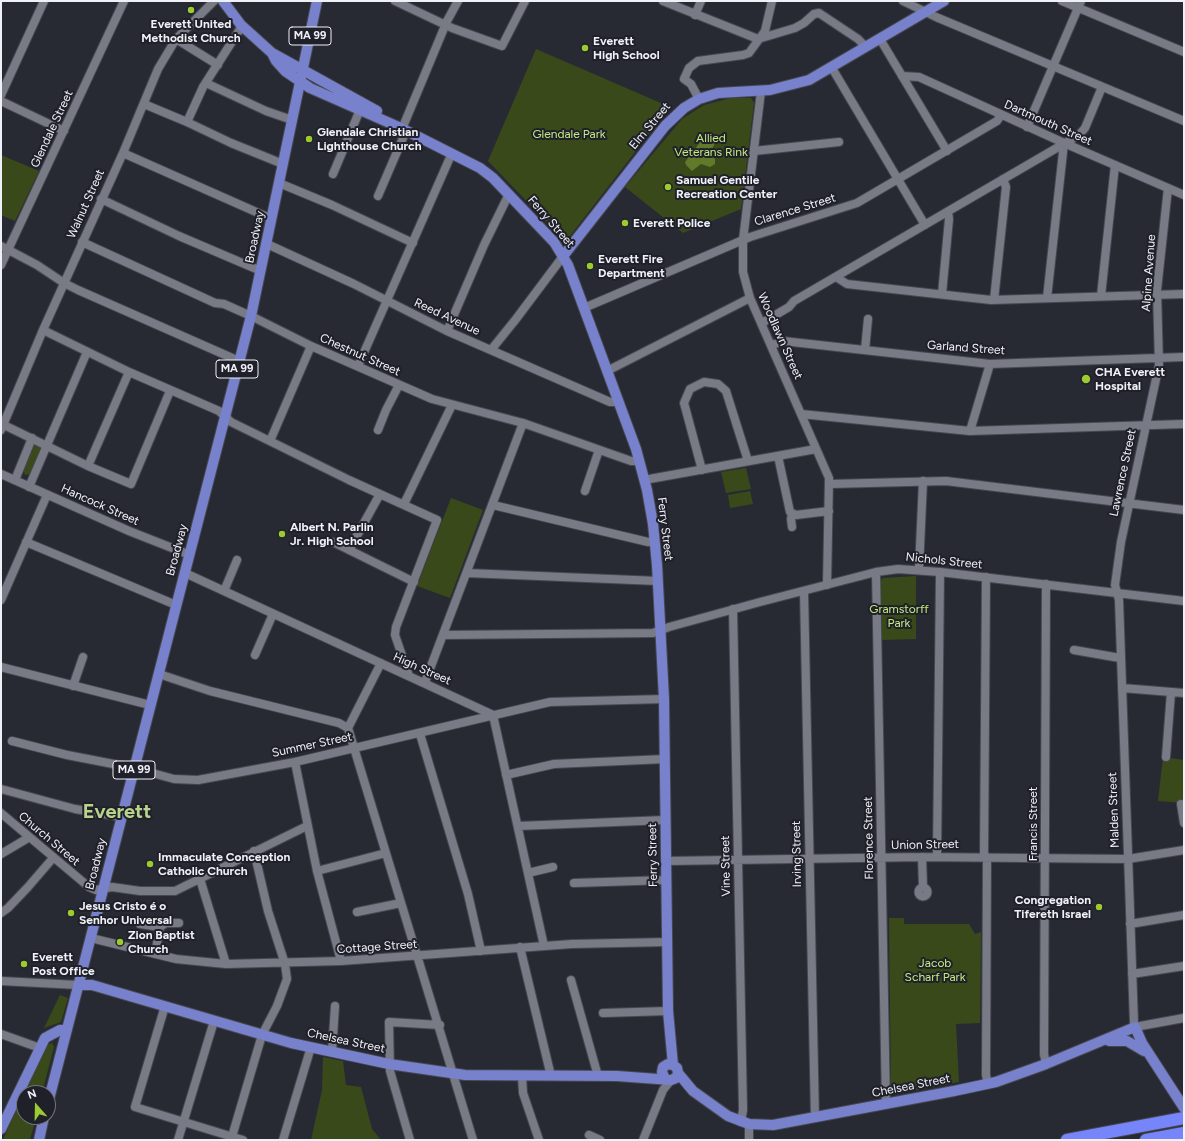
<!DOCTYPE html>
<meta charset="utf-8">
<style>
body{margin:0}
#map{position:relative;width:1185px;height:1141px;overflow:hidden;background:#282a33;font-family:Figtree,sans-serif}
canvas{display:block}
.frame{position:absolute;inset:0;border:2px solid #eff1f7;pointer-events:none}
.north{position:absolute;left:16px;top:1085px;width:40px;height:40px;box-sizing:border-box;background:#1f2029;border:1px solid #72747b;border-radius:50%;rotate:340deg;font-size:11px;font-weight:700;line-height:16px;text-align:center;color:#eff1f7}
.north::after{content:'';display:block;margin:auto;width:14px;height:18px;background:#9cca31;clip-path:polygon(50% 0,100% 100%,50% 72%,0 100%)}
</style>
<div id="map">
<canvas width="1185" height="1141"></canvas>
<div class="frame"></div>
<div class="north">N</div>
</div>
<script>
const context = document.querySelector('canvas').getContext('2d');
context.lineJoin = 'round';
function paint(path, color) { context.fillStyle = color; context.fill(path, 'evenodd'); }
const toPath = rows => new Path2D(rows.map(r => 'M' + r).join(''));
function strokePath(path, color, width, dash) { context.strokeStyle = color; context.lineWidth = width; context.lineCap = dash ? 'butt' : 'round'; context.setLineDash(dash || []); context.stroke(path); }
function write(font, color, halo, rows, align = 'center') {
  context.font = font + ' Figtree,sans-serif'; context.lineWidth = 4; context.setLineDash([]); context.textBaseline = 'middle'; context.strokeStyle = halo; context.fillStyle = color; for (const [text, x, y, turn = 0] of rows) {
    context.save(); context.translate(x, y); context.rotate((+turn || 0) * Math.PI / 180); context.textAlign = isNaN(turn) ? turn : align; if (halo) context.strokeText(text, 0, 0); context.fillText(text, 0, 0); context.restore();
  }
}
const green = toPath([
 [536,49,670,107,570,236,565,237,560,236,488,161],
 [731,98,751,98,754,103,741,209,683,233,625,187,682,119,704,105],
 [1,155,39,171,15,221,1,215],
 [35,444,41,447,41,449,30,474,25,475,23,470],
 [746,468,751,489,726,493,721,472],
 [750,491,753,504,730,508,728,495],
 [451,498,483,510,450,598,417,586],
 [916,576,916,639,882,640,881,580,883,578],
 [1163,757,1184,760,1184,803,1158,801],
 [889,918,904,918,904,924,969,924,975,934,981,932,980,1023,956,1024,959,1082,891,1095],
 [60,995,68,998,61,1022,44,1028],
 [52,1043,54,1047,42,1093,24,1093,24,1117,36,1117,30,1140,3,1140,42,1052,49,1044],
 [323,1057,343,1061,346,1085,361,1087,372,1129,381,1140,311,1140,322,1090]
]);
const water = toPath([
 [704,137,708,137,715,143,710,153,715,159,715,164,710,167,701,164,692,171,686,165,685,162]
]);
const minor = toPath([
 [395,1,452,28,502,46,525,1],
 [663,1,758,39,795,28,804,23,814,14,819,13,858,39,866,47],
 [903,1,936,17,1184,121],
 [1062,1,1184,52],
 [695,15,701,1],
 [176,39,218,65],
 [880,39,947,151],
 [832,68,925,225],
 [902,76,919,77,1064,143,1184,195],
 [206,83,266,111,292,120],
 [761,91,743,240,743,272,750,298,829,478,827,585],
 [1,95,44,1],
 [699,99,691,84,684,79,689,68,698,61,743,55,749,53,765,31,772,1],
 [1,101,64,131],
 [144,104,187,122,231,143,283,164],
 [187,122,203,87,242,26],
 [1027,127,1081,1],
 [402,129,447,21,458,1],
 [754,151,839,142],
 [123,153,272,219],
 [333,174,362,105],
 [279,183,332,205,413,243],
 [1168,188,1157,290,1159,365,1121,542,1115,585,1119,600,1134,1023,1135,1027,1184,1018],
 [378,196,406,131],
 [101,199,179,236,261,271],
 [82,242,215,303,224,304,251,316,311,346,432,399,523,423,631,461,640,461],
 [267,244,354,284,447,331,610,402,619,402],
 [1,246,37,265,64,283,78,290,239,361],
 [1,265,124,1],
 [836,277,847,284,991,300,1184,294],
 [942,294,949,219,948,212],
 [1101,296,1115,165],
 [1047,298,1064,143],
 [994,300,1006,187,1003,179],
 [584,308,750,237,857,203,997,121,1001,115],
 [762,323,789,307,794,301,1079,135,1085,128,1102,87],
 [43,330,129,372,219,411,231,422,349,480,437,520,396,627,395,635,409,676],
 [447,331,484,245,509,194],
 [772,345,783,341,990,364,1184,357],
 [491,350,516,319,564,255],
 [865,350,868,319],
 [358,366,452,153],
 [607,371,750,298],
 [801,414,970,431,1184,424],
 [4,425,88,466,131,484,170,391],
 [1,430,43,330,123,153,158,69,176,39,214,1],
 [378,430,386,410,399,385],
 [970,431,990,364],
 [270,441,311,346],
 [778,456,790,512,796,515,829,511],
 [88,466,129,372],
 [702,470,684,403,690,389,704,382,718,384,726,391,748,461],
 [1,474,129,531,190,555],
 [15,480,32,438],
 [644,480,816,449],
 [830,484,946,481,1184,510],
 [29,487,87,352],
 [585,491,599,450],
 [404,504,452,405],
 [493,505,648,542,655,541],
 [792,527,791,519,792,514],
 [26,542,176,605],
 [333,542,414,582],
 [349,550,380,494],
 [919,569,923,481],
 [876,572,886,1104],
 [185,573,493,715],
 [467,573,658,581],
 [1046,584,1044,1054,1046,1064],
 [224,591,237,560],
 [804,591,815,1118],
 [1,600,47,495],
 [733,609,743,1110,741,1122],
 [443,635,653,633,669,627,760,602,876,572,898,569,940,572,1184,601],
 [1074,650,1120,658],
 [255,655,273,614],
 [1,667,150,705],
 [159,674,210,691,339,723,348,728,473,1140],
 [425,682,523,423],
 [73,686,83,657],
 [1122,688,1184,693],
 [493,715,544,946],
 [348,728,381,663],
 [420,734,468,894,481,951],
 [12,741,67,755,134,768,174,779,198,780,295,762,550,702,664,699],
 [1166,757,1171,692],
 [295,762,317,871,341,961],
 [506,775,554,764,665,759],
 [1,789,75,809,122,817],
 [1181,804,1184,823],
 [1,813,89,887,96,890,112,887,140,891,175,891,307,826],
 [518,826,665,820],
 [1,854,28,838],
 [922,857,923,887],
 [937,857,940,572],
 [984,857,986,577],
 [987,857,986,1075,988,1084],
 [666,861,922,857,1128,859,1184,850],
 [317,871,386,853],
 [528,873,553,867],
 [200,879,226,964],
 [574,883,667,880],
 '918.5 892a4.5 4.5 0 1 1 9 0a4.5 4.5 0 1 1-9 0Z',
 [357,912,401,903],
 [1,913,8,908,28,887,53,858],
 [140,924,160,927,155,954],
 [1130,924,1184,915],
 [160,927,166,923,179,923],
 [91,938,176,959,226,964,341,961,572,944,668,942],
 [520,947,551,1076],
 [1132,974,1184,966],
 [571,980,598,1076],
 [1,981,78,985],
 [165,1006,135,1107,243,1140],
 [603,1013,668,1011],
 [1,1034,40,1048],
 [332,1052,335,1006],
 [522,1076,523,1093,539,1140],
 [749,1124,749,1140],
 [589,1135,600,1140],
 [178,1140,214,1021],
 [231,1140,262,1035,277,1006,287,979,285,964,268,911,254,851],
 [283,1140,311,1047],
 [410,1140,390,1071,389,1022,440,1025],
 [643,1140,663,1090,671,1080]
]);
const major = toPath([
 [223,1,241,25,272,53,377,111],
 [272,53,276,61,285,71,310,88,401,128,480,168,493,178,554,242,568,265,636,449,647,490,653,524,657,565,664,699,668,1011,673,1065],
 [564,255,665,126,684,108,699,99,718,93,770,90,809,80,944,1],
 [78,985,92,985,291,1043,389,1064,465,1075,617,1076,671,1080,676,1078,678,1073,677,1068,673,1065,668,1064,663,1067,662,1072,665,1079],
 [1109,1041,1127,1041,1144,1051],
 [678,1073,693,1091,728,1116,749,1124,773,1125,954,1091,996,1082,1046,1064,1135,1027,1142,1043,1184,1108],
 [48,1103,251,316,317,1],
 [1,1129,45,1038,60,1030,67,1030],
 [39,1140,44,1117]
]);
const highway = toPath([
 [1067,1140,1184,1118],
 [1146,1140,1184,1133]
]);
const markers = [
 [191,10,4,"#9cca31"],
 [585,48,4,"#9cca31"],
 [309,139,4,"#9cca31"],
 [668,187,4,"#9cca31"],
 [625,223,4,"#9cca31"],
 [590,266,4,"#9cca31"],
 [1086,379,5,"#9cca31"],
 [282,534,4,"#9cca31"],
 [150,864,4,"#9cca31"],
 [1099,907,4,"#9cca31"],
 [71,913,4,"#9cca31"],
 [120,942,4,"#9cca31"],
 [24,964,4,"#9cca31"]
];
const shields = [
 [310,36,42],
 [237,369,42],
 [134,770,42]
];
const shieldNames = [
 ["MA 99",310,36],
 ["MA 99",237,369],
 ["MA 99",134,770]
];
const poiNames = [
 ["Everett United",191,24,"center"],
 ["Methodist Church",191,38,"center"],
 ["Everett",593,41],
 ["High School",593,55],
 ["Glendale Christian",317,132],
 ["Lighthouse Church",317,146],
 ["Samuel Gentile",676,180],
 ["Recreation Center",676,194],
 ["Everett Police",633,223],
 ["Everett Fire",598,259],
 ["Department",598,273],
 ["CHA Everett",1095,372],
 ["Hospital",1095,386],
 ["Albert N. Parlin",290,527],
 ["Jr. High School",290,541],
 ["Immaculate Conception",158,857],
 ["Catholic Church",158,871],
 ["Congregation",1091,900,"right"],
 ["Tifereth Israel",1091,914,"right"],
 ["Jesus Cristo é o",79,906],
 ["Senhor Universal",79,920],
 ["Zion Baptist",128,935],
 ["Church",128,949],
 ["Everett",32,957],
 ["Post Office",32,971]
];
const streetNames = [
 ["Dartmouth Street",1048,123,24],
 ["Elm Street",650,126,-50],
 ["Glendale Street",52,129,-65],
 ["Walnut Street",86,204,-66],
 ["Clarence Street",795,210,-17],
 ["Ferry Street",551,222,49],
 ["Broadway",255,237,-78],
 ["Alpine Avenue",1149,273,-86],
 ["Reed Avenue",447,317,25],
 ["Woodlawn Street",780,336,66],
 ["Garland Street",966,348,4],
 ["Chestnut Street",360,355,24],
 ["Lawrence Street",1123,473,-78],
 ["Hancock Street",100,505,24],
 ["Ferry Street",665,529,83],
 ["Broadway",177,550,-75],
 ["Nichols Street",944,561,6],
 ["High Street",422,669,24],
 ["Summer Street",312,745,-12],
 ["Malden Street",1114,810,-92],
 ["Francis Street",1033,824,-90],
 ["Florence Street",869,838,-91],
 ["Church Street",49,839,40],
 ["Union Street",925,845,-1],
 ["Irving Street",797,854,-91],
 ["Ferry Street",653,855,-91],
 ["Broadway",96,864,-76],
 ["Vine Street",726,866,-91],
 ["Cottage Street",377,947,-4],
 ["Chelsea Street",346,1041,12],
 ["Chelsea Street",911,1086,-11]
];
const parkNames = [
 ["Glendale Park",569,134],
 ["Allied",711,138],
 ["Veterans Rink",711,152],
 ["Gramstorff",899,609],
 ["Park",899,623],
 ["Jacob",935,963],
 ["Scharf Park",935,977]
];
const townNames = [
 ["Everett",117,812]
];
paint(green, '#39491a');
paint(water, '#607a2a');
strokePath(minor, '#464850', 10);
strokePath(major, '#464850', 12);
strokePath(highway, '#464850', 14);
strokePath(minor, '#787b85', 8);
strokePath(major, '#7781cc', 10);
strokePath(highway, '#7785fb', 12);
for (const [x, y, r, color] of markers) { const dot = new Path2D(); dot.arc(x, y, r, 0, 2 * Math.PI); context.fillStyle = color; context.fill(dot); strokePath(dot, '#1f2029', 1.5); }
for (const [x, y, w] of shields) { const box = new Path2D(); box.roundRect(x - w / 2, y - 9, w, 18, 3); context.fillStyle = '#1f2029'; context.fill(box); strokePath(box, '#eff1f7', 1); }
write('bold 11px', '#eff1f7', null, shieldNames);
write('bold 12px', '#eff1f7', '#1f2029', poiNames, 'left');
write('12px', '#eff1f7', '#1f2029', streetNames);
write('12px', '#c5eb80', '#1f2029', parkNames);
write('bold 20px', '#b8d48b', '#1f2029', townNames);
</script>
